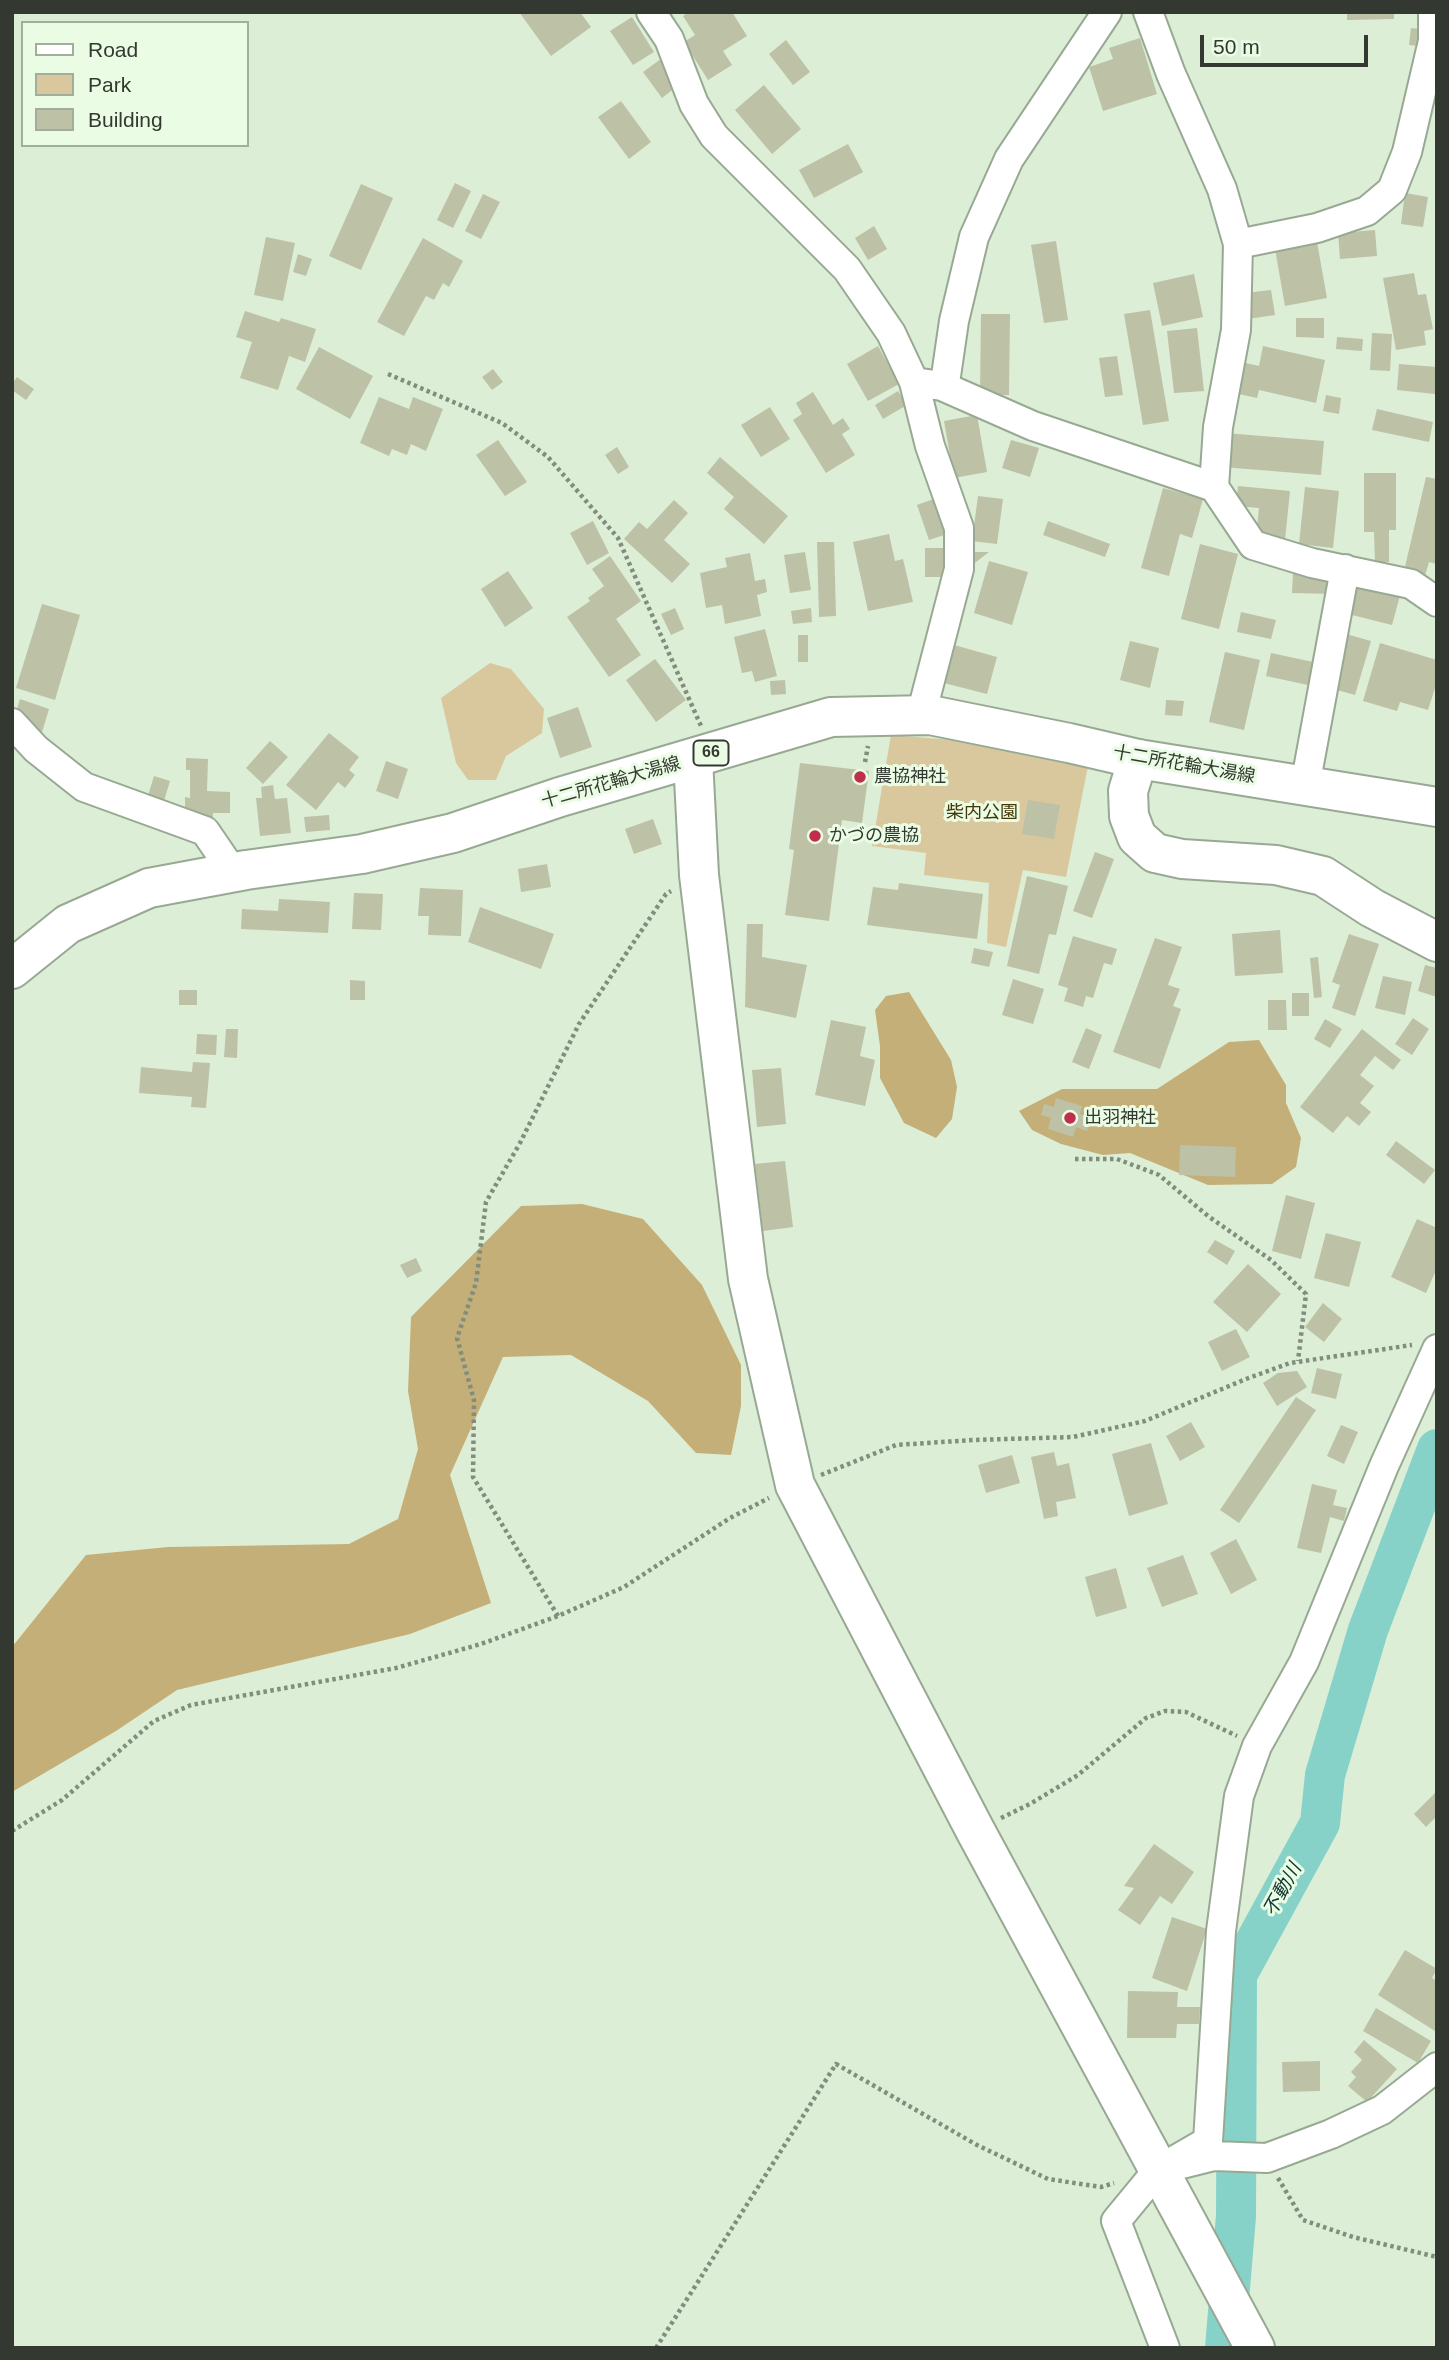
<!DOCTYPE html>
<meta charset="utf-8">
<style>
body{margin:0}
#map{position:relative;width:1449px;height:2360px;overflow:hidden;background:#dceed6;font-family:Arial,sans-serif}
canvas{display:block}
.frame{position:absolute;inset:0;border:14px solid #333930;pointer-events:none}
.legend{position:absolute;left:21px;top:21px;width:228px;height:126px;box-sizing:border-box;background:#eafce4;border:2px solid #a1ae9c;margin:0;padding:9px 12px;list-style:none;font-size:21px;color:#333930}
.legend li{display:flex;align-items:center;gap:14px;height:35px}
.legend b{width:35px;border:2px solid #a1ae9c}
.scale{position:absolute;left:1200px;top:35px;width:168px;height:32px;box-sizing:border-box;border:4px solid #333930;border-top:0;padding-left:9px;font-size:21px;line-height:24px;white-space:nowrap;color:#333930;-webkit-text-stroke:5px #eafce4;paint-order:stroke}
</style>
<div id="map">
<canvas width="1449" height="2360"></canvas>
<div class="frame"></div>
<ul class="legend">
<li><b style="height:9px;background:#fff"></b>Road</li>
<li><b style="height:19px;background:#d9c89e"></b>Park</li>
<li><b style="height:19px;background:#bdc1a6"></b>Building</li>
</ul>
<div class="scale">50 m</div>
</div>
<script>
const context = document.querySelector('canvas').getContext('2d');
context.lineJoin = 'round';
function paint(path, color) { context.fillStyle = color; context.fill(path, 'evenodd'); }
const toPath = rows => new Path2D(rows.map(r => 'M' + r).join(''));
function strokePath(path, color, width, dash) { context.strokeStyle = color; context.lineWidth = width; context.lineCap = dash ? 'butt' : 'round'; context.setLineDash(dash || []); context.stroke(path); }
function write(font, color, halo, rows, align = 'center') {
  context.font = font + ' Arial,"Noto Sans JP",sans-serif'; context.lineWidth = 6; context.setLineDash([]); context.textBaseline = 'middle'; context.strokeStyle = halo; context.fillStyle = color; for (const [text, x, y, turn = 0] of rows) {
    context.save(); context.translate(x, y); context.rotate((+turn || 0) * Math.PI / 180); context.textAlign = isNaN(turn) ? turn : align; if (halo) context.strokeText(text, 0, 0); context.fillText(text, 0, 0); context.restore();
  }
}
const green = toPath([
 [490,663,511,669,544,709,542,733,506,756,496,780,468,780,456,763,441,698],
 [891,735,978,742,1088,766,1066,877,1023,870,1006,947,987,943,989,883,924,875,926,853,872,846]
]);
const forest = toPath([
 [909,992,951,1060,957,1087,952,1119,936,1138,904,1123,880,1078,880,1046,875,1010,886,996],
 [1259,1040,1286,1085,1286,1103,1301,1138,1296,1167,1272,1184,1208,1185,1130,1153,1103,1155,1061,1144,1032,1130,1019,1111,1062,1089,1157,1089,1229,1042],
 [582,1204,643,1219,702,1285,741,1365,741,1406,731,1455,696,1453,648,1401,571,1355,503,1357,450,1475,491,1603,410,1634,177,1690,116,1731,12,1792,12,1647,86,1555,168,1547,349,1544,398,1519,418,1449,408,1391,411,1317,521,1206]
]);
const river = toPath([
 [1225,2348,1236,2216,1237,1975,1320,1823,1325,1775,1368,1630,1437,1449]
]);
const building = toPath([
 [519,12,580,12,591,27,551,56],
 [689,12,732,12,747,36,723,51,732,65,708,80,684,42,695,35,683,16],
 [1347,12,1394,12,1394,19,1347,20],
 [632,17,654,52,633,65,610,31],
 [1411,28,1421,29,1419,46,1409,45],
 [1140,38,1157,94,1103,111,1089,67,1113,59,1109,48],
 [786,40,810,72,793,85,769,54],
 [661,59,680,84,662,98,643,72],
 [764,85,801,129,772,154,735,110],
 [621,101,651,142,629,159,598,117],
 [848,144,863,172,814,198,799,170],
 [455,183,471,191,453,228,437,220],
 [361,184,393,198,361,270,329,256],
 [1405,193,1428,197,1423,227,1401,224],
 [483,194,500,202,481,239,465,231],
 [874,226,887,249,868,260,855,238],
 [1375,230,1377,256,1340,259,1338,233],
 [266,237,295,243,283,301,254,295],
 [423,238,463,261,449,287,443,283,434,300,426,296,404,336,377,322],
 [1056,241,1068,320,1044,323,1031,245],
 [1317,242,1327,298,1285,306,1275,249],
 [298,254,312,259,306,276,293,272],
 [1414,273,1418,295,1426,294,1433,329,1424,331,1426,345,1396,350,1383,278],
 [1194,274,1203,317,1162,326,1153,283],
 [1271,290,1275,315,1248,319,1245,293],
 [1150,310,1169,421,1143,425,1124,314],
 [245,311,279,322,281,318,316,329,305,362,289,356,278,390,240,378,252,342,236,337],
 [981,314,1010,314,1009,395,980,395],
 [1296,318,1324,318,1324,338,1296,337],
 [1197,328,1204,391,1174,393,1167,331],
 [1372,333,1392,334,1390,371,1370,370],
 [1337,337,1363,339,1362,351,1336,349],
 [878,346,899,384,868,401,847,364],
 [1263,346,1325,360,1316,403,1259,390,1257,398,1234,393,1241,362,1259,366],
 [319,347,373,376,350,419,296,389],
 [1117,356,1123,395,1105,397,1099,358],
 [1399,364,1437,367,1435,394,1397,390],
 [493,369,503,382,492,390,482,377],
 [17,377,34,389,26,400,12,390,12,384],
 [898,391,907,405,883,419,875,405],
 [813,392,833,425,843,418,850,429,842,434,855,455,826,473,793,420,802,414,796,403],
 [1326,395,1341,398,1339,414,1323,411],
 [379,397,409,409,413,397,443,409,426,451,411,444,407,455,392,449,389,456,360,443],
 [770,407,790,439,761,457,741,425],
 [1377,409,1433,422,1429,442,1372,430],
 [977,415,987,472,954,478,944,421],
 [1225,433,1324,441,1321,475,1222,467],
 [498,440,527,482,505,496,476,455],
 [1011,440,1039,448,1030,477,1002,468],
 [617,447,629,467,618,474,605,455],
 [720,457,788,516,764,544,724,509,734,497,707,473],
 [1364,473,1396,473,1396,530,1389,530,1389,562,1375,562,1374,532,1364,532],
 [1426,477,1437,479,1437,564,1429,562,1425,576,1404,571],
 [1238,486,1290,491,1285,540,1256,537,1259,508,1236,506],
 [1305,487,1339,491,1333,548,1299,544],
 [1163,488,1203,499,1192,538,1180,534,1169,576,1141,568],
 [978,496,1003,499,997,544,972,541],
 [939,497,950,533,929,540,917,505],
 [674,500,688,513,664,540,690,564,672,583,624,539,639,522,647,529],
 [593,521,609,553,587,565,570,533],
 [1048,521,1110,544,1105,557,1043,535],
 [889,534,895,561,903,559,913,602,868,611,853,542],
 [817,542,834,542,836,616,819,617],
 [1200,544,1238,554,1219,629,1181,619],
 [925,548,950,548,950,577,925,577],
 [805,552,811,590,790,593,784,555],
 [965,552,989,552,967,569],
 [750,553,755,581,765,579,767,592,757,595,761,616,725,624,722,605,706,608,700,573,727,567,725,558],
 [610,556,641,601,616,619,641,655,609,677,567,617,590,601,588,598,604,586,592,569],
 [989,561,1028,572,1012,625,974,613],
 [508,571,533,608,505,627,481,589],
 [1293,572,1333,573,1333,594,1292,593],
 [1353,580,1401,592,1392,625,1344,613],
 [42,604,80,615,55,700,16,688],
 [675,608,684,629,671,635,661,614],
 [811,608,812,622,793,624,791,611],
 [1241,612,1276,620,1271,639,1237,632],
 [765,629,777,676,755,682,752,671,742,673,734,637],
 [1346,634,1371,641,1355,695,1330,688],
 [798,635,808,635,808,662,798,662],
 [1130,641,1159,648,1150,688,1120,680],
 [1380,643,1437,660,1437,682,1428,710,1400,702,1397,711,1363,701],
 [954,645,997,657,987,694,944,683],
 [1225,652,1260,660,1244,730,1209,722],
 [1271,653,1313,662,1308,685,1266,676],
 [655,659,686,700,656,722,626,680],
 [785,680,786,694,771,695,770,681],
 [20,699,49,709,40,739,16,712],
 [1166,700,1184,701,1182,716,1165,715],
 [578,707,592,747,560,758,547,718],
 [329,733,359,757,349,770,355,775,345,788,338,782,316,810,286,785],
 [270,741,288,757,263,784,246,768],
 [186,758,208,759,207,791,230,792,230,813,213,813,213,818,191,818,185,813,185,797,190,798,190,770,186,770],
 [386,761,408,769,398,799,376,791],
 [800,763,869,771,862,823,842,820,829,921,785,915,794,850,789,849],
 [154,776,170,781,163,804,147,799],
 [273,785,275,799,287,798,291,833,260,836,256,798,262,798,261,787],
 [1028,800,1060,805,1054,839,1022,834],
 [329,815,330,830,306,832,304,817],
 [653,819,662,844,634,854,625,829],
 [1095,852,1114,859,1092,918,1073,911],
 [547,864,551,887,521,892,518,869],
 [1027,876,1068,886,1056,935,1049,934,1039,974,1007,966],
 [899,883,983,894,977,939,867,925,873,887,898,890],
 [420,888,463,890,461,936,428,935,429,916,418,916],
 [354,893,383,894,381,930,352,929],
 [279,899,330,902,328,933,241,929,242,909,278,911],
 [480,907,554,934,541,969,468,942],
 [747,924,763,924,762,957,807,965,796,1018,745,1007],
 [1280,930,1283,973,1235,976,1232,934],
 [1349,934,1379,944,1355,1016,1332,1008,1340,985,1332,982],
 [1073,936,1117,949,1112,965,1104,963,1093,998,1086,996,1083,1007,1064,1001,1068,988,1058,985],
 [1155,938,1182,947,1168,985,1180,989,1173,1006,1181,1009,1160,1069,1113,1052],
 [974,948,993,952,989,967,971,963],
 [1318,957,1322,997,1314,998,1310,958],
 [1425,965,1437,968,1437,997,1418,991],
 [1383,976,1412,982,1405,1015,1375,1008],
 [1013,979,1044,989,1033,1024,1002,1015],
 [350,980,365,981,365,1000,350,1000],
 [179,990,197,990,197,1005,179,1005],
 [1292,993,1309,993,1309,1016,1292,1016],
 [1268,1000,1286,1000,1287,1030,1268,1030],
 [1413,1018,1429,1029,1412,1055,1395,1044],
 [1325,1019,1342,1029,1330,1048,1314,1039],
 [831,1020,866,1027,860,1056,875,1060,865,1106,815,1095],
 [1086,1028,1102,1035,1089,1069,1072,1062],
 [226,1029,238,1029,237,1058,224,1057],
 [1362,1029,1401,1060,1393,1070,1375,1056,1360,1075,1374,1086,1360,1103,1371,1112,1359,1126,1347,1116,1333,1133,1300,1107],
 [197,1034,217,1035,216,1055,196,1054],
 [193,1062,210,1063,206,1108,191,1107,192,1097,139,1093,141,1067,192,1072],
 [781,1068,786,1124,757,1127,752,1070],
 [1056,1098,1082,1106,1080,1114,1091,1117,1087,1131,1076,1127,1073,1137,1048,1129,1051,1118,1041,1115,1044,1104,1054,1107],
 [1396,1141,1435,1170,1424,1184,1386,1155],
 [1180,1145,1236,1147,1235,1177,1179,1175],
 [785,1161,793,1227,763,1231,755,1164],
 [1286,1195,1315,1203,1301,1259,1272,1251],
 [1417,1219,1437,1228,1437,1268,1426,1293,1391,1277],
 [1326,1233,1361,1242,1349,1287,1314,1278],
 [1215,1240,1235,1251,1227,1265,1207,1252],
 [416,1258,422,1271,407,1278,400,1265],
 [1248,1264,1281,1294,1247,1332,1213,1302],
 [1323,1303,1342,1319,1324,1342,1305,1327],
 [1236,1329,1250,1357,1222,1371,1208,1342],
 [1317,1368,1342,1374,1336,1399,1311,1393],
 [1297,1371,1307,1387,1277,1406,1263,1383,1278,1373],
 [1296,1397,1316,1410,1239,1523,1220,1510],
 [1191,1422,1205,1447,1180,1461,1166,1436],
 [1341,1425,1358,1432,1344,1464,1327,1456],
 [1151,1443,1168,1504,1129,1516,1112,1454],
 [1054,1452,1057,1466,1069,1463,1076,1498,1056,1502,1058,1516,1044,1519,1031,1457],
 [1012,1455,1020,1483,986,1493,978,1465],
 [1312,1484,1337,1490,1333,1505,1347,1508,1344,1521,1330,1517,1321,1553,1297,1548],
 [1236,1539,1257,1580,1231,1594,1210,1553],
 [1183,1555,1198,1594,1162,1607,1147,1568],
 [1116,1568,1127,1608,1096,1617,1085,1577],
 [1437,1791,1437,1816,1426,1827,1414,1814],
 [1154,1844,1194,1872,1172,1904,1160,1896,1140,1925,1118,1910,1134,1888,1124,1886],
 [1172,1917,1207,1929,1187,1991,1152,1978],
 [1405,1950,1437,1969,1432,1978,1437,1981,1435,2031,1378,1995],
 [1128,1991,1178,1992,1177,2007,1200,2007,1199,2024,1177,2024,1176,2038,1127,2038],
 [1376,2008,1431,2041,1418,2063,1363,2031],
 [1364,2040,1397,2069,1367,2102,1348,2086,1356,2077,1351,2072,1362,2060,1354,2052],
 [1320,2061,1320,2091,1283,2092,1282,2062]
]);
const path = toPath([
 [388,374,502,423,548,457,618,538,701,726],
 [865,762,868,746],
 [1075,1159,1117,1159,1159,1175,1208,1216,1271,1260,1306,1294,1298,1361],
 [821,1475,896,1445,973,1440,1073,1437,1145,1421,1246,1379,1290,1363,1412,1345],
 [558,1616,473,1477,474,1400,457,1338,476,1283,486,1202,520,1143,579,1024,666,894,671,891],
 [1001,1818,1030,1804,1078,1775,1146,1718,1165,1711,1186,1712,1237,1736],
 [12,1831,62,1800,154,1721,191,1705,396,1668,481,1644,558,1616,624,1587,730,1518,769,1498],
 [1278,2178,1303,2220,1353,2237,1437,2257],
 [656,2348,836,2064,977,2145,1048,2179,1101,2187,1114,2183]
]);
const street = toPath([
 [651,12,669,39,694,104,714,136,847,269,891,333,914,382,930,446,959,528,959,569,921,715],
 [1148,12,1171,74,1222,189,1238,244,1236,330,1218,427,1214,487],
 [1238,244,1317,228,1367,211,1392,190,1407,152,1433,41,1433,12],
 [914,382,942,386,1033,426,1214,487,1253,545,1312,563,1411,584,1437,602],
 [942,386,946,376,954,321,974,237,1009,159,1107,12],
 [12,723,36,749,84,787,205,831,233,872],
 [1305,786,1345,569],
 [1182,2164,1214,2156,1267,2158,1331,2134,1382,2110,1437,2067],
 [1165,2348,1116,2221,1158,2170,1208,2141,1221,1931,1239,1796,1257,1746,1304,1662,1384,1466,1437,1349]
]);
const secondary = toPath([
 [693,759,699,875,748,1279,795,1485,975,1830,1255,2348],
 [1138,759,1128,791,1129,816,1137,837,1155,853,1182,859,1276,865,1323,876,1372,908,1437,942]
]);
const primary = toPath([
 [12,969,68,924,149,888,246,870,362,854,453,833,560,797,831,717,930,715,1069,743,1138,759,1437,807]
]);
const markers = [
 [860,777,7,"#bf2e4b"],
 [815,836,7,"#bf2e4b"],
 [1070,1118,7,"#bf2e4b"]
];
const shields = [
 [711,753,35]
];
const shieldNames = [
 ["66",711,753]
];
const streetNames = [
 ["十二所花輪大湯線",1184,765,10],
 ["十二所花輪大湯線",611,783,-16]
];
const poiNames = [
 ["農協神社",874,777],
 ["かづの農協",829,836],
 ["出羽神社",1084,1118]
];
const parkNames = [
 ["柴内公園",982,813]
];
const waterNames = [
 ["不動川",1283,1890,-61]
];
paint(green, '#d9c89e');
paint(forest, '#c5af78');
strokePath(river, '#86d2c9', 40);
paint(building, '#bdc1a6');
strokePath(street, '#98a993', 32);
strokePath(secondary, '#98a993', 42);
strokePath(primary, '#98a993', 42);
strokePath(path, '#818d7d', 4.5, [3.5, 3.5]);
strokePath(street, '#fff', 28);
strokePath(secondary, '#fff', 38);
strokePath(primary, '#fff', 38);
for (const [x, y, r, color] of markers) { const dot = new Path2D(); dot.arc(x, y, r, 0, 2 * Math.PI); context.fillStyle = color; context.fill(dot); strokePath(dot, '#eafce4', 2.5); }
for (const [x, y, w] of shields) { const box = new Path2D(); box.roundRect(x - w / 2, y - 12.5, w, 25, 5); context.fillStyle = '#eafce4'; context.fill(box); strokePath(box, '#333930', 2); }
write('bold 16px', '#333930', null, shieldNames);
write('18px', '#333930', '#eafce4', streetNames);
write('18px', '#333930', '#eafce4', poiNames, 'left');
write('18px', '#453607', '#eafce4', parkNames);
write('italic 19px', '#0f3532', '#eafce4', waterNames);
</script>
